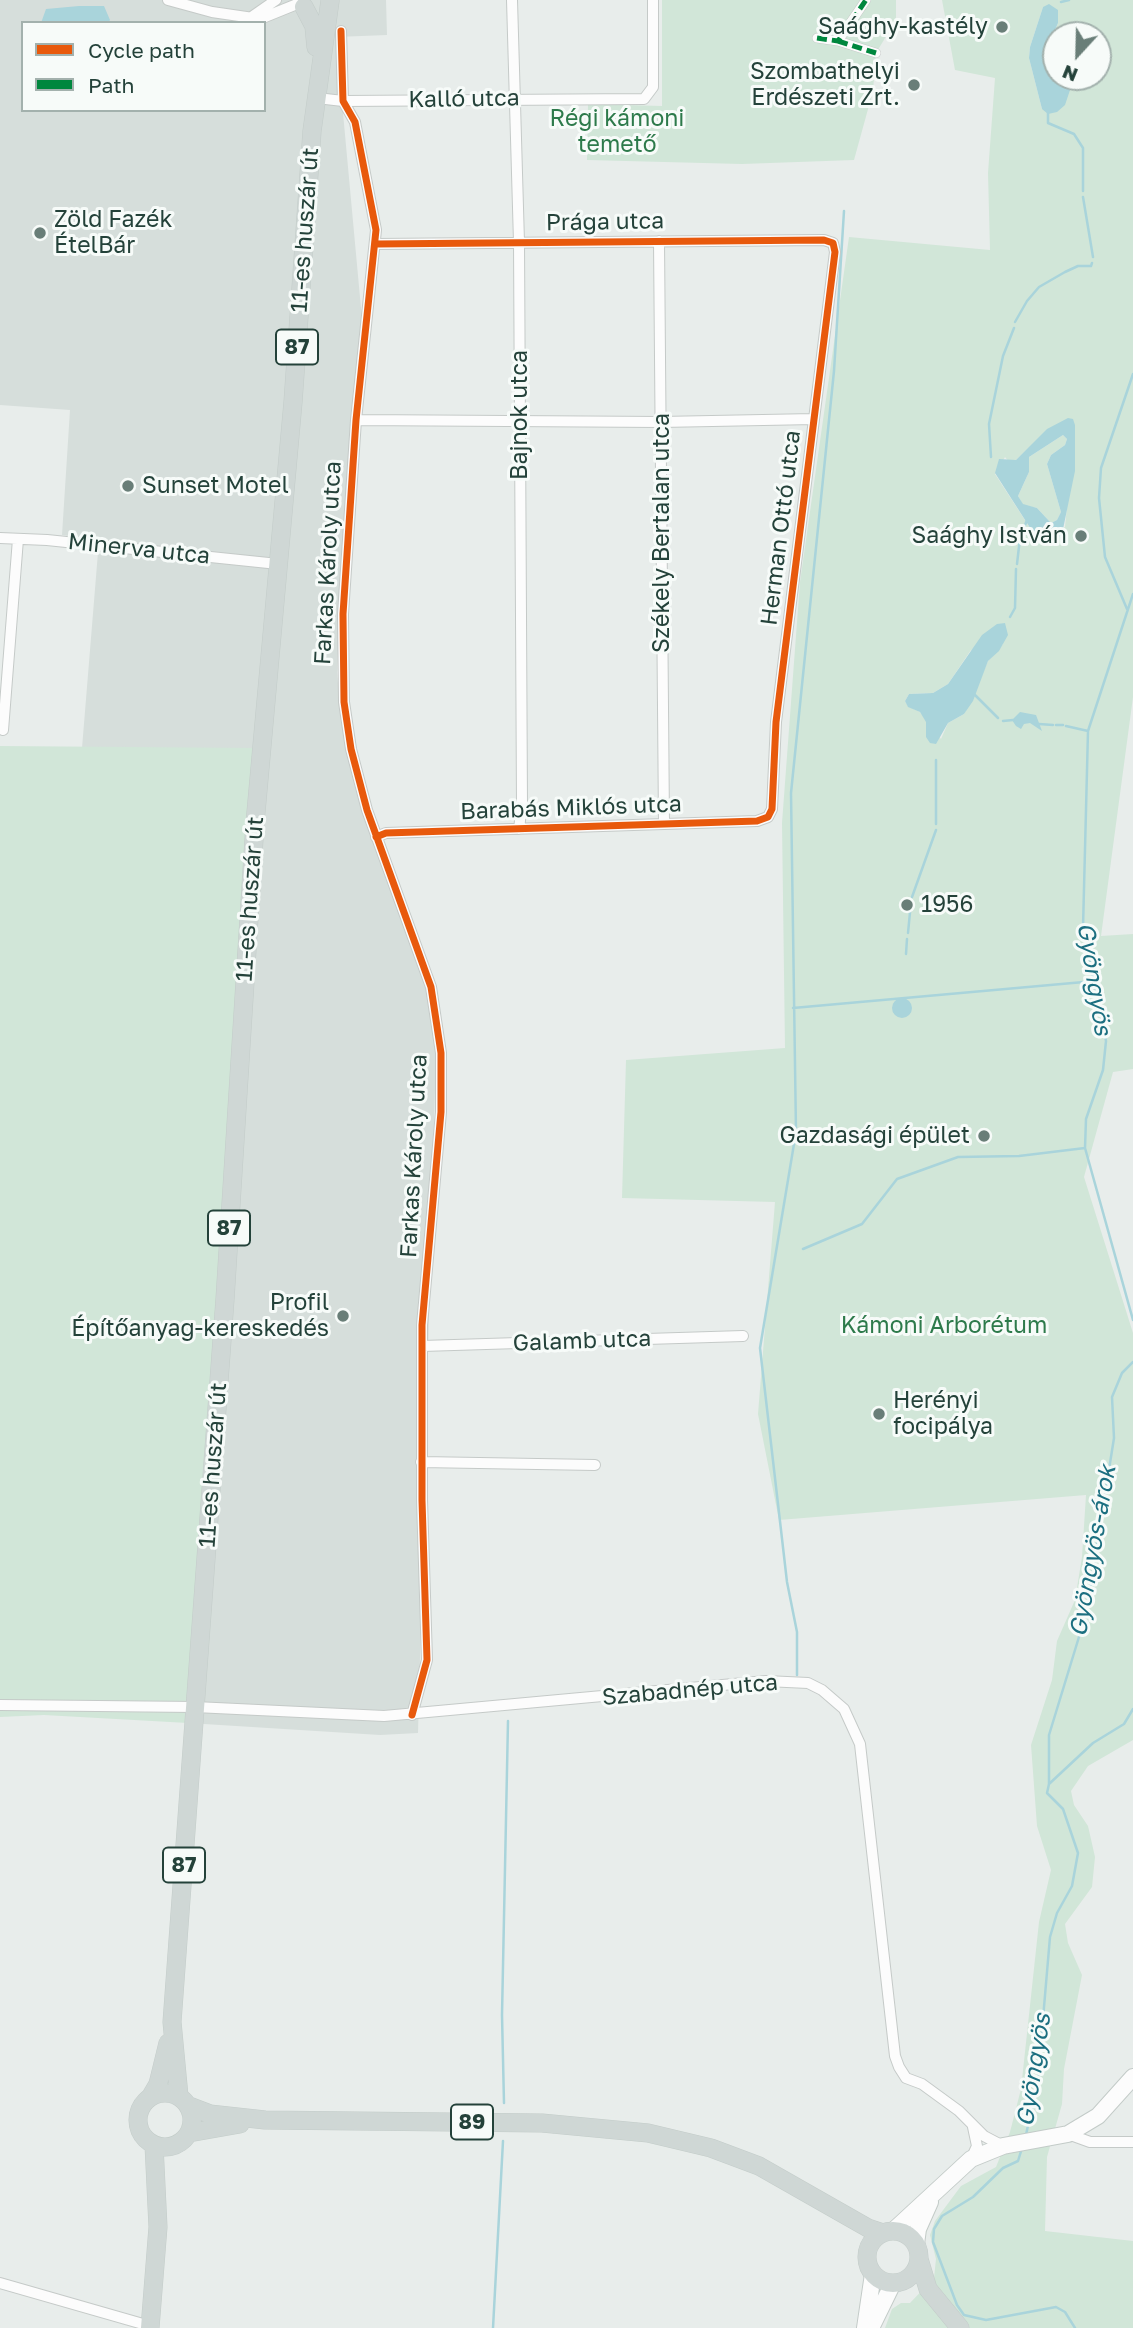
<!DOCTYPE html>
<meta charset="utf-8">
<style>
body{margin:0}
#map{position:relative;width:1133px;height:2328px;overflow:hidden;background:#e8edeb;font-family:"Golos Text",sans-serif}
canvas{display:block}
.legend{position:absolute;left:21px;top:21px;width:245px;height:91px;box-sizing:border-box;background:#f7fbf9;border:2px solid #a3b1ad;margin:0;padding:9px 12px;list-style:none;font-size:21px;color:#24423a}
.legend li{display:flex;align-items:center;gap:14px;height:35px}
.legend b{width:35px;border:2px solid #a3b1ad}
.north{position:absolute;left:1042px;top:21px;width:70px;height:70px;box-sizing:border-box;background:#f7fbf9;border:2px solid #a3b1ad;border-radius:50%;rotate:202deg;font-size:19px;font-weight:700;line-height:28px;text-align:center;color:#24423a}
.north::after{content:'';display:block;margin:auto;width:24px;height:32px;background:#697e78;clip-path:polygon(50% 0,100% 100%,50% 72%,0 100%)}
</style>
<div id="map">
<canvas width="1133" height="2328"></canvas>
<ul class="legend">
<li><b style="height:9px;background:#e8590c"></b>Cycle path</li>
<li><b style="height:9px;background:#00873e"></b>Path</li>
</ul>
<div class="north">N</div>
</div>
<script>
const context = document.querySelector('canvas').getContext('2d');
context.lineJoin = 'round';
function paint(path, color) { context.fillStyle = color; context.fill(path, 'evenodd'); }
const toPath = rows => new Path2D(rows.map(r => 'M' + r).join(''));
function strokePath(path, color, width, dash) { context.strokeStyle = color; context.lineWidth = width; context.lineCap = dash ? 'butt' : 'round'; context.setLineDash(dash || []); context.stroke(path); }
function write(font, color, halo, rows, align = 'center') {
  context.font = font + ' "Golos Text",sans-serif'; context.lineWidth = 6; context.setLineDash([]); context.textBaseline = 'middle'; context.strokeStyle = halo; context.fillStyle = color; for (const [text, x, y, turn = 0] of rows) {
    context.save(); context.translate(x, y); context.rotate((+turn || 0) * Math.PI / 180); context.textAlign = isNaN(turn) ? turn : align; if (halo) context.strokeText(text, 0, 0); context.fillText(text, 0, 0); context.restore();
  }
}
const built = toPath([
 [0,0,386,0,387,35,336,37,362,319,339,613,337,673,342,724,427,986,436,1052,418,1733,380,1735,188,1723,257,748,82,748,99,540,62,535,70,410,0,405],
 [23,23,264,23,264,110,23,110]
]);
const green = toPath([
 [662,0,896,0,896,20,876,53,873,91,854,160,742,164,587,160,588,104,662,106],
 [942,0,1133,0,1133,697,1101,936,1133,934,1133,1069,1113,1072,1084,1177,1133,1333,1133,1740,1088,1766,1071,1791,1074,1805,1088,1826,1095,1857,1092,1887,1065,1924,1068,1943,1082,1975,1064,2069,1062,2104,1047,2157,1045,2231,1133,2241,1133,2328,885,2328,892,2309,901,2303,910,2303,934,2278,936,2259,930,2235,935,2221,961,2186,996,2167,1010,2132,1021,2089,1039,1922,1051,1870,1037,1826,1031,1745,1052,1680,1057,1641,1075,1600,1082,1557,1086,1495,779,1520,758,1414,775,1202,622,1198,626,1060,785,1048,782,823,800,582,849,237,990,250,988,173,995,78,955,70],
 [1043,7,1058,23,1049,44,1053,47,1056,47,1056,35,1098,35,1098,77,1070,77,1071,87,1042,109,1029,58,1030,47],
 [1075,425,1065,527,1034,534,995,474,1005,457,1009,462,1016,460,1034,443],
 [1003,644,988,661,964,714,948,723,941,739,920,712,908,706,905,701,909,694,933,693,948,684,971,650],
 [1063,435,1067,439,1065,445,1051,455,1047,464,1061,512,1057,520,1051,523,1037,508,1023,505,1018,496,1029,472,1029,457],
 [0,746,258,748,238,970,188,1723,44,1715,0,1717]
]);
const water = toPath([
 [1049,4,1058,10,1058,23,1049,44,1056,47,1056,77,1070,77,1071,87,1065,105,1057,112,1048,114,1042,109,1029,58,1030,47,1043,7],
 [79,6,104,6,110,20,108,23,41,23,46,9],
 [1068,418,1073,419,1075,425,1075,471,1062,534,1058,539,1049,538,1034,534,995,473,999,459,1016,460,1047,429],
 [1063,435,1067,439,1065,445,1051,455,1047,464,1061,512,1057,520,1051,523,1037,508,1023,504,1018,496,1029,472,1029,457],
 [1005,623,1008,635,999,651,988,661,973,701,964,714,948,723,936,744,930,743,926,737,926,722,920,712,908,707,905,701,909,694,933,693,948,684,982,635,997,624],
 [1020,712,1036,715,1042,731,1030,723,1024,724,1021,729,1016,726,1012,720],
 '892 1008a10 10 0 1 1 20 0a10 10 0 1 1-20 0Z'
]);
const stream = toPath([
 [1061,2,1069,0],
 [1048,113,1048,123,1074,134,1083,148,1083,191],
 [1083,197,1093,257],
 [1015,322,1027,301,1039,287,1065,272,1078,266,1091,266,1092,263],
 [991,457,989,424,1003,356,1014,328],
 [1017,564,1020,538,1027,520],
 [1133,594,1088,731,1083,928,1106,1041,1103,1070,1086,1119,1085,1148,1133,1320],
 [1127,609,1105,557,1099,498,1101,468,1133,374],
 [1010,617,1015,608,1016,569],
 [974,694,998,718],
 [1003,721,1013,720],
 [1039,724,1053,725],
 [1056,725,1063,725],
 [1066,726,1088,731],
 [936,760,936,824],
 [912,897,936,830],
 [908,933,911,902],
 [906,954,907,939],
 [793,1008,1095,981],
 [803,1249,862,1224,897,1179,958,1157,1019,1156,1085,1148],
 [797,1675,797,1632,787,1582,760,1348,796,1132,791,793,834,371,844,211],
 [1049,1784,1049,1735,1086,1614,1114,1438,1112,1397,1122,1373,1133,1362],
 [504,2103,502,2015,508,1721],
 [1026,2135,1038,2077,1050,1937,1057,1913,1072,1886,1078,1853,1063,1809,1047,1793,1049,1784,1093,1743,1124,1724,1133,1709],
 [1022,2148,1018,2161,1003,2168,973,2197,942,2216,934,2229,933,2242,957,2305,964,2315,986,2320,1056,2307,1065,2312,1075,2328],
 [493,2328,503,2141]
]);
const pedestrian = toPath([
 [817,38,838,41,866,0],
 [838,41,876,53]
]);
const minor = toPath([
 [168,0,212,12,260,19,297,4],
 [512,0,519,242,522,804,519,829],
 [250,18,276,0],
 [341,31,343,101,355,122,376,230,356,420,343,614,344,702,351,749,367,810,431,987,441,1053,441,1112,422,1325,422,1500,427,1660,412,1715],
 [317,98,343,101,644,99,653,87,653,0],
 [659,241,664,824],
 [376,244,824,240,833,243,835,252,776,722,772,809,768,817,757,821,386,833,376,837],
 [356,420,661,422,814,419],
 [0,538,47,540,278,564],
 [3,730,18,539],
 [422,1346,743,1336],
 [421,1462,595,1465],
 [0,1705,195,1707,384,1716,766,1681,808,1683,822,1690,844,1709,860,1744,895,2056,899,2067,906,2078,922,2084,959,2111,984,2136,1003,2146],
 [1068,2134,1090,2142,1133,2142],
 [971,2159,977,2146,973,2127],
 [0,2283,150,2326]
]);
const secondary = toPath([
 [893,2231,971,2159,1003,2146,1068,2134,1098,2116,1133,2077],
 [916,2244,918,2229,930,2202],
 [865,2328,873,2274],
 [871,2328,893,2283]
]);
const primary = toPath([
 [304,7,314,26,316,47],
 '138 2120a27 27 0 1 1 54 0a27 27 0 1 1-54 0Z',
 [151,2096,158,2084,168,2043],
 [179,2096,172,2022,225,1299,255,823,293,402,312,131,330,1],
 [189,2106,210,2114,265,2120,542,2123,648,2133,711,2148,759,2166,868,2228,883,2233],
 [189,2133,240,2124],
 '867 2257a26 26 0 1 1 52 0a26 26 0 1 1-52 0Z',
 [919,2259,928,2289,960,2328],
 [150,2328,158,2227,154,2145]
]);
const quiet = toPath([
 [817,38,838,41,866,0],
 [838,41,876,53]
]);
const cycleway = toPath([
 [341,31,343,101,355,122,376,230,356,420,343,614,344,702,351,749,367,810,431,987,441,1053,441,1112,422,1325,422,1500,427,1660,412,1715],
 [376,244,824,240,833,243,835,252,776,722,772,809,768,817,757,821,386,833,376,837]
]);
const markers = [
 [1002,27,7,"#697e78"],
 [914,85,7,"#697e78"],
 [40,233,7,"#697e78"],
 [128,486,7,"#697e78"],
 [1081,536,7,"#697e78"],
 [907,905,7,"#697e78"],
 [984,1136,7,"#697e78"],
 [343,1316,7,"#697e78"],
 [879,1414,7,"#697e78"]
];
const shields = [
 [297,347,42],
 [229,1228,42],
 [184,1865,42],
 [472,2122,42]
];
const shieldNames = [
 ["87",297,347],
 ["87",229,1228],
 ["87",184,1865],
 ["89",472,2122]
];
const poiNames = [
 ["Saághy-kastély",988,27],
 ["Szombathelyi",900,72],
 ["Erdészeti Zrt.",900,98],
 ["Zöld Fazék",54,220,"left"],
 ["ÉtelBár",54,246,"left"],
 ["Sunset Motel",142,486,"left"],
 ["Saághy István",1067,536],
 ["1956",921,905,"left"],
 ["Gazdasági épület",970,1136],
 ["Profil",329,1303],
 ["Építőanyag-kereskedés",329,1329],
 ["Herényi",893,1401,"left"],
 ["focipálya",893,1427,"left"]
];
const streetNames = [
 ["Kalló utca",464,99,-1],
 ["Prága utca",605,222,-1],
 ["11-es huszár út",305,230,-86],
 ["Bajnok utca",520,415,-90],
 ["Herman Ottó utca",781,528,-83],
 ["Székely Bertalan utca",662,533,-90],
 ["Minerva utca",139,549,6],
 ["Farkas Károly utca",328,563,-87],
 ["Barabás Miklós utca",571,808,-2],
 ["11-es huszár út",250,899,-86],
 ["Farkas Károly utca",414,1156,-87],
 ["Galamb utca",582,1341,-2],
 ["11-es huszár út",213,1465,-86],
 ["Szabadnép utca",690,1690,-5]
];
const parkNames = [
 ["Régi kámoni",617,119],
 ["temető",617,145],
 ["Kámoni Arborétum",944,1326]
];
const waterNames = [
 ["Gyöngyös",1094,979,81],
 ["Gyöngyös-árok",1093,1551,-80],
 ["Gyöngyös",1034,2070,-81]
];
paint(built, '#d6dedb');
paint(green, '#d1e6d8');
paint(water, '#a9d4db');
strokePath(stream, '#a9d4db', 2.5);
strokePath(pedestrian, '#c5cac8', 10);
strokePath(minor, '#c5cac8', 12);
strokePath(secondary, '#c3cbc8', 18);
strokePath(primary, '#c3ccc9', 19);
strokePath(pedestrian, '#fcfcfc', 9);
strokePath(minor, '#fcfcfc', 10);
strokePath(secondary, '#fcfcfc', 16);
strokePath(primary, '#cfd7d5', 18);
strokePath(quiet, '#00873e', 5, [10, 5]);
strokePath(cycleway, '#e8590c', 7);
for (const [x, y, r, color] of markers) { const dot = new Path2D(); dot.arc(x, y, r, 0, 2 * Math.PI); context.fillStyle = color; context.fill(dot); strokePath(dot, '#f7fbf9', 2.5); }
for (const [x, y, w] of shields) { const box = new Path2D(); box.roundRect(x - w / 2, y - 17.5, w, 35, 5); context.fillStyle = '#f7fbf9'; context.fill(box); strokePath(box, '#24423a', 2); }
write('bold 21px', '#24423a', null, shieldNames);
write('23px', '#24423a', '#f7fbf9', poiNames, 'right');
write('23px', '#24423a', '#f7fbf9', streetNames);
write('23px', '#2d7a4b', '#f7fbf9', parkNames);
write('italic 24px', '#1c6f80', '#f7fbf9', waterNames);
</script>
